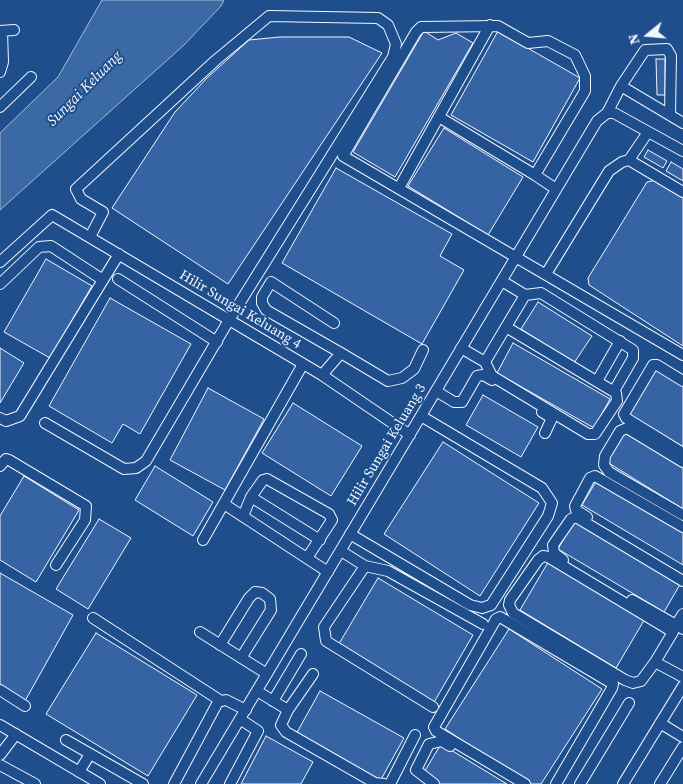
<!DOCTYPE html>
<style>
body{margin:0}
#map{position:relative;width:683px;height:784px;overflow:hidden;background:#1f4e8c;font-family:"Source Serif 4",serif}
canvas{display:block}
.north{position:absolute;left:623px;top:10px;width:50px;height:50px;-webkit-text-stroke:4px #1f4e8c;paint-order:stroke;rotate:253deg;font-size:14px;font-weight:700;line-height:20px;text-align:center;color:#f2f6ff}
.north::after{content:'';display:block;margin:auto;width:18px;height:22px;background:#f2f6ff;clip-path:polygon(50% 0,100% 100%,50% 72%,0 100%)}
</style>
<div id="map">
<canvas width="683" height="784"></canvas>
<div class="north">N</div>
</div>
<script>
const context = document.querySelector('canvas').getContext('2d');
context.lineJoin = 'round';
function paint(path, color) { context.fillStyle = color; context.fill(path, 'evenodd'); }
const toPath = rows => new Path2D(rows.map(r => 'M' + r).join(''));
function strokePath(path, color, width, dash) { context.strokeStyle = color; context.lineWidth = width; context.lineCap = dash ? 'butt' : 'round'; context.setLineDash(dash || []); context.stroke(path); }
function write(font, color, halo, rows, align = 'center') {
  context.font = font + ' "Source Serif 4",serif'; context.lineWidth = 4; context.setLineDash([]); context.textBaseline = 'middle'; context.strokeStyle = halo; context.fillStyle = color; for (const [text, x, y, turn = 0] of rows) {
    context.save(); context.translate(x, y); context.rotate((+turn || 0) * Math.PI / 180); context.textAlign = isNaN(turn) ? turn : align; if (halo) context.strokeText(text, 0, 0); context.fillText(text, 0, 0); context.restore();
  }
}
const water = toPath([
 [102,0,224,0,221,6,184,45,0,210,0,133,58,77,102,0]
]);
const building = toPath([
 [424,31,438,40,456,33,473,43,395,177,353,152,424,31],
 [498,31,580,78,533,162,451,115,498,31],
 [280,37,349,37,382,53,228,284,112,208,175,112,207,78,249,40,280,37],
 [656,59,665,59,665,95,657,95,656,59],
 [444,128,523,177,488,235,408,186,444,128],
 [648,150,667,161,663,168,644,157,648,150],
 [671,162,683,169,683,181,666,171,671,162],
 [336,168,452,234,440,256,464,270,422,344,282,263,336,168],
 [656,180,683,198,683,346,589,285,588,278,647,182,656,180],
 [46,259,92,286,50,358,4,332,46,259],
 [110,298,191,344,140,434,123,424,112,443,49,406,110,298],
 [538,302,592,336,574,363,521,329,538,302],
 [513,343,610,399,594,428,497,373,513,343],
 [0,348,24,363,0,403,0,348],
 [654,369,683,386,683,448,627,413,654,369],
 [208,388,264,419,225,490,170,460,208,388],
 [483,395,538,427,521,457,466,425,483,395],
 [293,403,362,446,331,496,262,453,293,403],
 [625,432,683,468,683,509,607,462,625,432],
 [443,442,539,503,480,596,384,534,443,442],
 [155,466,213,502,193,536,135,500,155,466],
 [24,476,79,510,36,582,0,560,0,516,24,476],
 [597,480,683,531,683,565,582,505,597,480],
 [576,518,682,581,664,612,558,549,576,518],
 [99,519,131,538,88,609,56,589,99,519],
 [550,559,646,617,616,668,520,610,550,559],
 [0,573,73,615,25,701,0,687,0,573],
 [378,578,473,635,433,704,337,647,378,578],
 [509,629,602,689,541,784,529,784,445,729,509,629],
 [96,633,197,695,148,776,46,714,96,633],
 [320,691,404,738,379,783,295,736,320,691],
 [266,736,313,762,301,784,241,784,266,736],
 [441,744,507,784,439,784,423,774,441,744]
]);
const minor = toPath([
 [0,31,14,30],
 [0,72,3,62,2,31],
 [621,86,645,50,667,49,671,56,670,115],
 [0,107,31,77],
 [607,113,621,86,683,123],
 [439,117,535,175],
 [629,160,683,192],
 [399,188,490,25],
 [556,189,535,175,585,91,585,76,575,55,548,41,528,43,498,26,421,27,416,32,343,156,683,355],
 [0,262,52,215,322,375,410,435],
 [546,274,609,171,622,162,629,160,648,132],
 [118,279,217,342],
 [103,280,119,254],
 [0,284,39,247,51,246,103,280,20,416,6,421,0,418],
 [525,295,541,293,633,350,633,358,614,391],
 [334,323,271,282,262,297,262,303,266,310,341,353],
 [461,348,485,362,492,376,588,434,595,434,617,401,616,393,506,327],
 [485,362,525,295,502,281],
 [322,375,341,353,388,381,402,378,414,369,423,350],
 [597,381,620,341],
 [683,381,657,365,653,365,624,414,626,418,683,453],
 [436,391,454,402,462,402,477,376,483,375,492,380],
 [542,412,552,418,545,433],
 [45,423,124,469,136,468,146,461,229,320,393,57,396,44,388,25,378,18,269,16,216,60,76,189,81,199,103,212,90,237],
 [683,462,627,428,620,431,605,456,604,465,609,472,683,515],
 [0,466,6,459,9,460,86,506,85,520,56,565],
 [251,497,320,540],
 [224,504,328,572],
 [243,516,251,497,263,480,267,479,329,514,332,520,307,558],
 [587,517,576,510,575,506,590,478,595,476,683,527],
 [350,534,470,605,482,608,491,605,548,516,552,503,542,488,421,416],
 [203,540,303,364],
 [341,551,365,566,324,627,326,641,433,707],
 [563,560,554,553,553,545,571,519,576,517,683,581],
 [365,566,388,571,483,624],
 [632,600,683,629],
 [93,618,221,701],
 [676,625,683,614],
 [200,632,267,674],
 [220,645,249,598,255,592,262,593,270,599,271,610,241,658],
 [655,662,673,632,548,557,543,556,538,560,510,600,509,605,513,613,625,680,633,683,641,681,655,662,683,677],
 [0,690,25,706],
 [257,691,288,710,281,725,286,732,375,783,384,784],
 [273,701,301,654],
 [288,710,313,674],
 [660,723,683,737],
 [0,725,100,784],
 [66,740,143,784],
 [0,755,16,734],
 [0,765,35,784],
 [79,772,90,754],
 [174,784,218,702,226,700,246,710],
 [201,784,597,121,607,113,614,113,683,151],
 [230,784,258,731,240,719],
 [390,784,415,735],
 [434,784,416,770,429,744,442,741,450,746],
 [525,784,436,731,434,727,496,619,500,617,613,684,612,688,556,784],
 [580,784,629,703],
 [623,784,683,686],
 [660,784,683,747]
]);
const streetNames = [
 ["Hilir Sungai Keluang 4",240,310,31],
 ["Hilir Sungai Keluang 3",387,445,-59]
];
const waterNames = [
 ["Sungai Keluang",85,89,-45]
];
paint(water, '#3b69a3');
strokePath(water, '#a8bbd7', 1);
paint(building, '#3563a3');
strokePath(building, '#f2f6ff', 1);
strokePath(minor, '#f2f6ff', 12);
strokePath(minor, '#1f4e8c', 10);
write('14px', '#f2f6ff', '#1f4e8c', streetNames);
write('italic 15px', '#f2f6ff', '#1f4e8c', waterNames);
</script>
